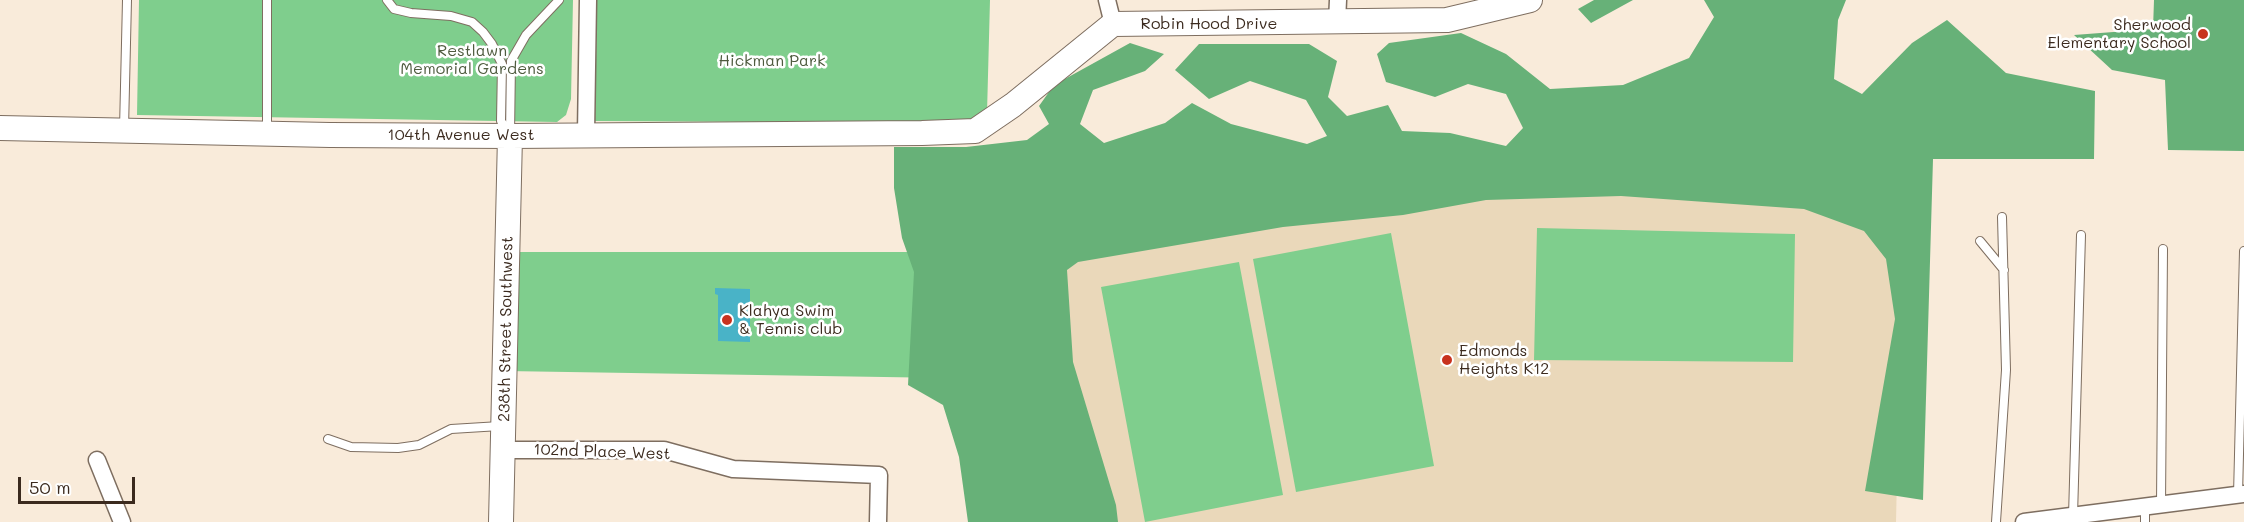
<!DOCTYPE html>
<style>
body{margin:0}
#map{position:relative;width:2244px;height:522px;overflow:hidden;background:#f9ebda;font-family:Mali,sans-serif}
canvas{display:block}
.scale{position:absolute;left:18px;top:477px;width:117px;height:27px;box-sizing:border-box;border:3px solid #3b2a1e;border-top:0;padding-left:8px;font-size:18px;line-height:21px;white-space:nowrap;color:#3b2a1e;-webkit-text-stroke:4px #fff;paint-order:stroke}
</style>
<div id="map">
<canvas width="2244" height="522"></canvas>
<div class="scale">50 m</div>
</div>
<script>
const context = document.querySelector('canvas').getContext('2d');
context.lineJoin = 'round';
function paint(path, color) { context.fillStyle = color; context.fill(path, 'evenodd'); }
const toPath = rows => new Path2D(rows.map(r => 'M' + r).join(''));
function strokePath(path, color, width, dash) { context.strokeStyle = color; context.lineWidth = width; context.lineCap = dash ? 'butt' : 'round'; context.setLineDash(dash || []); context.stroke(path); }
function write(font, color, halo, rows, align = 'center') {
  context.font = font + ' Mali,sans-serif'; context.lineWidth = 5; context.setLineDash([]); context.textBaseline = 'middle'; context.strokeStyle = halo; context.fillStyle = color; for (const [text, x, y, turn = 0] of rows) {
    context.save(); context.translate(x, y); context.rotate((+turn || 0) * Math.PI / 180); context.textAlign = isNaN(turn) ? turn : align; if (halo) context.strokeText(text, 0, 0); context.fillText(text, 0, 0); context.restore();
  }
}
const built = toPath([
 [1000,166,1903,198,1896,522,989,522]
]);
const green = toPath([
 [139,0,573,0,571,99,566,115,557,122,137,115],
 [597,0,990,0,987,113,969,121,947,123,595,121],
 [1537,228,1795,234,1793,362,1534,360],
 [1391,233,1434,466,1296,492,1253,259],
 [508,252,950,252,947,378,505,371],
 [1239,262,1283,495,1145,522,1101,287]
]);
const forest = toPath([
 [1594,0,1633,0,1591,23,1578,9],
 [1704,0,1846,0,1838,20,1834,79,1862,94,1912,43,1947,20,2006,73,2095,91,2094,159,1933,159,1923,500,1865,491,1895,319,1886,259,1864,231,1804,209,1621,196,1486,200,1403,215,1283,227,1078,262,1067,270,1073,362,1116,505,1118,522,968,522,959,457,943,405,908,385,914,272,902,238,894,188,894,147,966,147,1027,140,1049,124,1039,106,1054,85,1130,43,1164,54,1145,71,1093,90,1080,124,1104,143,1165,123,1192,103,1231,124,1307,144,1327,136,1306,100,1250,81,1209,99,1175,70,1199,44,1309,44,1337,61,1328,97,1347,116,1388,105,1402,131,1450,133,1506,146,1523,128,1506,94,1468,84,1435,97,1386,82,1377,54,1389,43,1461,33,1506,54,1550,89,1623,85,1689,58,1714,17],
 [2154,0,2244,0,2244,151,2168,150,2165,80,2112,70,2074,35,2153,29]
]);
const water = toPath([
 [715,288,750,289,750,342,718,341,718,295,715,294]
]);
const lane = toPath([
 [267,0,267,133],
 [387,0,394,9,411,13,451,16,472,22,483,32,492,44,502,64,501,121,508,132],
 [124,129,127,0],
 [510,135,511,61,526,35,559,0],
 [1980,241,2004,270],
 [328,439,351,447,398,448,419,445,451,429,500,426],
 [2238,495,2244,251],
 [2161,505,2163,249],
 [2145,508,2145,522],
 [2073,516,2081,235],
 [1996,522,2006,370,2002,217]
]);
const street = toPath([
 [1107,0,1113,24],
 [1337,22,1338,0],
 [586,134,588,0],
 [503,450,664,450,733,469,879,475,878,522],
 [97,460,122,522],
 [2024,522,2244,494]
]);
const secondary = toPath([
 [0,128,330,135,510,136,922,133,975,131,1013,105,1113,24,1447,20,1530,0],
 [501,522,510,136]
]);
const markers = [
 [2203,34,6,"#c8321e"],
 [727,320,6,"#c8321e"],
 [1447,360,6,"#c8321e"]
];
const streetNames = [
 ["Robin Hood Drive",1209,24],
 ["104th Avenue West",461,135],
 ["238th Street Southwest",506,329,-89],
 ["102nd Place West",602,452,2]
];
const poiNames = [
 ["Sherwood",2191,25,"right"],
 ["Elementary School",2191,43,"right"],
 ["Klahya Swim",739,311],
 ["& Tennis club",739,329],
 ["Edmonds",1459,351],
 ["Heights K12",1459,369]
];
const parkNames = [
 ["Restlawn",472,51],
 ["Memorial Gardens",472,69],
 ["Hickman Park",772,61]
];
paint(built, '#ead8ba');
paint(green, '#7fce8d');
paint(forest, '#67b178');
paint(water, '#49b3c7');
strokePath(lane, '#7e6e60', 10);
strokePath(street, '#7e6e60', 19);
strokePath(secondary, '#7e6e60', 26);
strokePath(lane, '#fff', 8);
strokePath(street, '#fff', 16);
strokePath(secondary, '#fff', 24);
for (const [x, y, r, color] of markers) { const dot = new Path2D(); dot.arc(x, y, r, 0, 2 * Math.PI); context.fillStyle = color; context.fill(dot); strokePath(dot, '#fff', 2); }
write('16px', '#3b2a1e', '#fff', streetNames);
write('16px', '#3b2a1e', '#fff', poiNames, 'left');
write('16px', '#4f5b3f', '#fff', parkNames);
</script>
